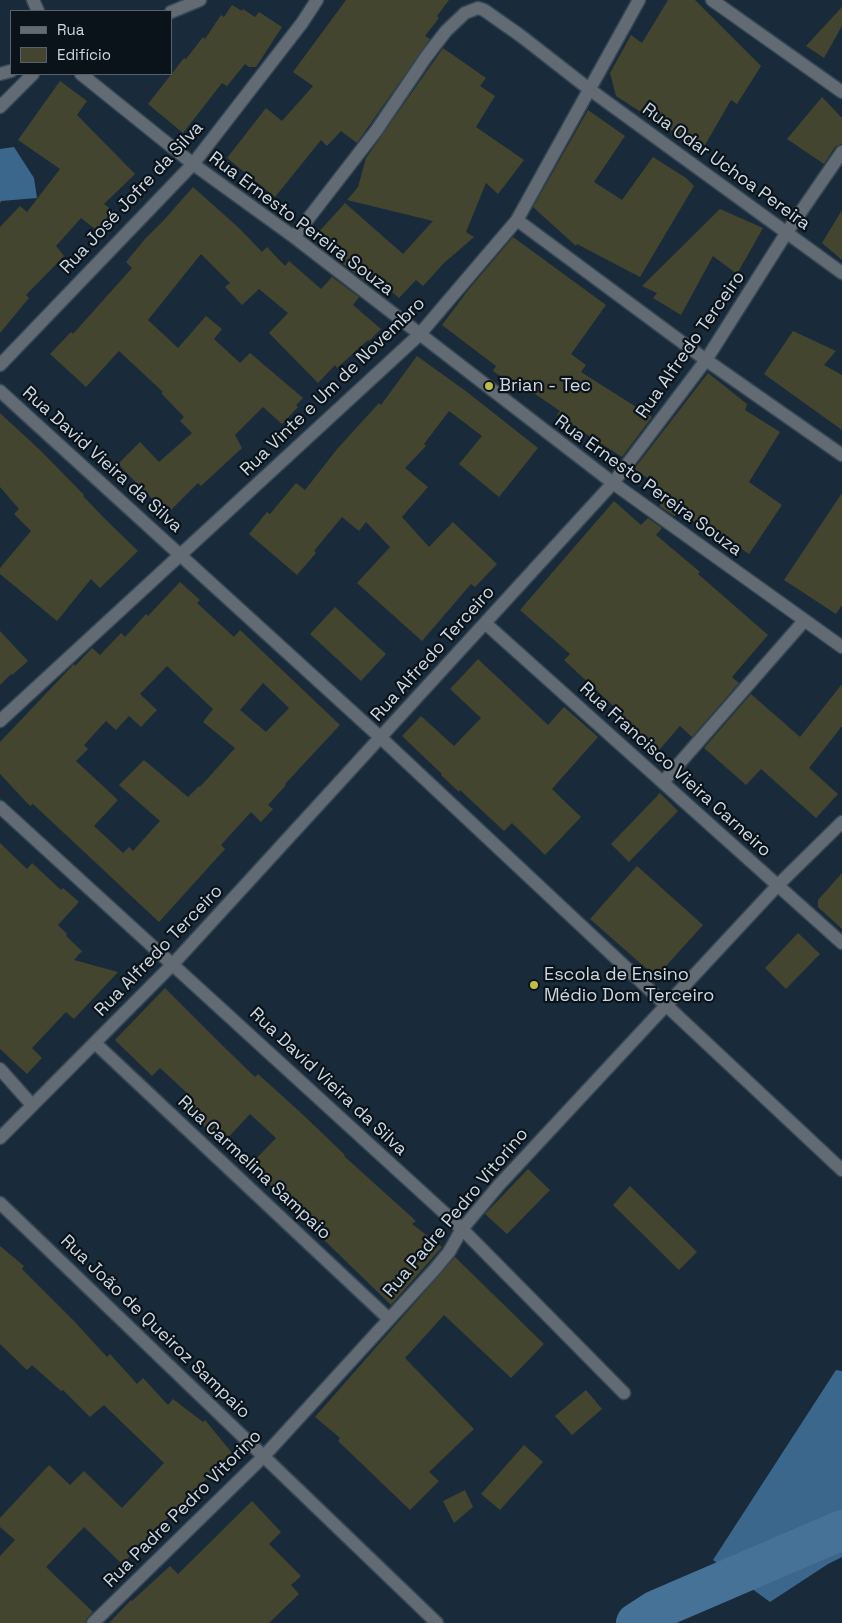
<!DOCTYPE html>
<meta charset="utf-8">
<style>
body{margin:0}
#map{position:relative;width:842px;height:1623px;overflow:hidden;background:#192b3a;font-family:"Space Grotesk",sans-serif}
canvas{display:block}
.legend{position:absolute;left:10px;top:10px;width:162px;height:65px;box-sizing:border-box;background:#0b131a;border:1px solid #59626a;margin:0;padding:6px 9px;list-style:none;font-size:15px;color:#cdd8e3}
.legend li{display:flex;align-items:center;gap:10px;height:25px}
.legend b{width:25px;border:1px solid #59626a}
</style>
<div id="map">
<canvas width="842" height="1623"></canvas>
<ul class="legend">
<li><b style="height:6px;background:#626b73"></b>Rua</li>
<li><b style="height:14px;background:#44452e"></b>Edifício</li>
</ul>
</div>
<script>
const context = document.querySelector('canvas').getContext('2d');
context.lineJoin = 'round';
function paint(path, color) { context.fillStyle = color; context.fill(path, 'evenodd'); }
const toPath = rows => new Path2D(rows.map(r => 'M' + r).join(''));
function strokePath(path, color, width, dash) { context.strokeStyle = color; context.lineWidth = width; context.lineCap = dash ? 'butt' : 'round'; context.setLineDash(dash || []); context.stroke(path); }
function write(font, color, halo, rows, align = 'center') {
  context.font = font + ' "Space Grotesk",sans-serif'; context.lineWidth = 4.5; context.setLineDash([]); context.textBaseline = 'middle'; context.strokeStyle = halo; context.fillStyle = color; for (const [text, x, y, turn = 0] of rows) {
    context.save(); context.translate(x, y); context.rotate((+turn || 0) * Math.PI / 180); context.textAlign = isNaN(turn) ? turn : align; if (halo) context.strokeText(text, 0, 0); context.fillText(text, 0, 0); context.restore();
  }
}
const forest = toPath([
 [14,147,34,178,37,198,1,201,0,203,0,149],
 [836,1370,842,1371,842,1557,828,1564,770,1602,713,1560]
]);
const river = toPath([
 [636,1623,656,1610,842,1530]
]);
const building = toPath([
 [346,0,449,0,437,16,439,18,425,36,430,39,357,143,341,131,327,146,321,140,275,197,227,158,266,108,282,121,313,86,293,72],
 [668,0,695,0,761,66,737,104,731,100,702,150,667,128,642,109,641,112,616,96,610,73,631,35,642,43],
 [232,5,242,11,243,9,255,17,259,12,282,27,256,67,249,67,245,64,227,86,222,83,183,133,148,104,184,58,186,59,203,37,205,39,221,15,224,17],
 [842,7,842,26,824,58,806,46],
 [443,48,486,78,480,86,495,96,476,127,524,160,498,194,486,183,466,232,474,237,444,263,423,286,416,280,399,298,376,278,370,285,343,264,346,261,316,235,345,203,403,254,433,221,347,200,358,187,366,158],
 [60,81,87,101,77,115,135,174,104,204,119,215,103,235,81,218,56,246,64,256,26,295,29,298,0,333,0,227,20,206,27,212,60,169,18,140],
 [822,97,842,118,842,144,835,147,824,164,787,139],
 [588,110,625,136,594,182,622,200,653,157,686,178,694,186,640,277,577,244,576,246,533,207],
 [193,187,239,228,262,252,267,247,285,266,289,261,321,289,332,277,359,297,353,305,381,329,369,341,368,340,337,368,335,365,318,383,269,333,288,313,259,289,242,305,225,287,230,283,201,254,148,320,178,348,206,316,222,329,214,339,240,363,250,353,303,398,296,405,298,407,282,424,263,407,235,435,242,448,201,486,198,483,167,514,118,464,140,442,159,462,192,433,180,421,184,417,161,393,163,392,119,351,86,387,50,354,71,332,73,334,132,268,126,262,145,239,164,220],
 [720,209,763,228,737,274,713,256,681,315,653,298,657,293,642,286],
 [842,210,842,260,822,243],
 [513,237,606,305,571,354,586,365,581,372,652,417,622,457,557,415,560,411,519,383,516,387,493,371,496,366,442,325,469,289],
 [793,331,836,351,824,365,842,375,842,430,764,374],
 [417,356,467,392,538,448,499,497,459,464,482,436,449,411,424,444,426,446,405,468,428,487,402,517,429,547,453,522,497,564,475,587,471,584,422,641,357,583,390,547,366,522,359,531,342,517,314,551,316,553,297,575,249,534,267,512,270,514,296,483,305,490,338,448,379,403,381,405],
 [708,373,747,404,745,410,780,432,749,482,782,505,749,554,705,524,702,527,679,511,674,516,659,506,669,495,654,485,655,483,634,469],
 [0,413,42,452,84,495,83,496,105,519,138,551,100,588,91,579,57,621,0,574,0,568,31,531,14,514,19,509,0,487],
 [842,493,842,605,836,614,784,580],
 [614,501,641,525,648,518,662,528,656,535,700,572,698,574,768,635,732,677,739,683,692,737,680,726,659,750,621,716,622,714,564,660,570,654,520,610],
 [180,582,200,600,197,603,234,637,240,630,340,725,285,784,286,785,268,805,273,809,261,822,251,812,221,845,225,849,159,922,33,804,30,806,0,774,0,742,74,664,75,666,92,648,100,655,121,633,125,637,146,614,148,616],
 [167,666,213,709,203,722,235,748,200,787,199,786,188,797,144,760,119,785,160,821,133,851,129,847,123,853,94,826,118,800,76,761,88,749,84,745,106,721,116,730,129,716,141,727,157,710,140,694],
 [263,683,289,708,266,732,240,710],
 [335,607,386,654,361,681,310,634],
 [0,631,28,661,12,675,11,674,0,685],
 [478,659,548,725,564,707,598,737,552,789,581,817,545,855,512,823,504,831,460,790,459,792,441,775,442,774,402,736,421,716,454,746,481,718,450,689],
 [842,684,842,726,809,768,838,794,816,818,761,769,746,785,704,748,751,694,800,737],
 [660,793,678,811,629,862,611,844],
 [0,843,27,869,32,863,61,890,63,888,79,902,58,925,67,934,66,936,82,951,74,960,118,972,74,1019,66,1012,32,1048,42,1058,27,1074,0,1049],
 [637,866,703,925,656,977,590,919],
 [842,873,842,929,818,907,818,900],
 [798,933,820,954,786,989,765,968],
 [165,988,222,1045,255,1077,258,1074,300,1112,345,1155,344,1156,416,1221,412,1224,442,1247,391,1305,322,1238,326,1234,296,1207,294,1208,260,1175,262,1173,252,1163,276,1138,250,1114,222,1144,178,1101,186,1092,160,1068,152,1076,115,1040],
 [528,1169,550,1190,507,1234,485,1214],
 [630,1186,697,1252,679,1270,613,1205],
 [0,1246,24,1266,22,1269,74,1321,107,1357,110,1354,137,1384,143,1378,168,1405,173,1399,203,1422,205,1420,232,1453,122,1564,84,1527,46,1567,93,1612,87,1618,85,1623,0,1623,0,1556,15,1540,0,1527,0,1518,49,1465,70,1485,84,1471,122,1508,164,1463,104,1405,90,1417,63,1390,61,1391,32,1365,27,1370,0,1344],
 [455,1257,544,1344,511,1378,444,1315,405,1358,474,1429,429,1472,439,1481,410,1510,338,1441,340,1438,315,1417],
 [586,1390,602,1409,572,1435,555,1416],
 [524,1445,543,1462,500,1510,481,1494],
 [465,1490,473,1507,454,1523,443,1501],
 [252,1501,281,1532,269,1544,301,1576,291,1585,299,1594,269,1623,109,1623,131,1600,132,1601,170,1566,178,1574]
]);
const minor = toPath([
 [33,0,38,11],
 [712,0,842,92],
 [171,12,200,0],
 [0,74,11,71],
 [81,74,193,164,294,237,613,483,842,647],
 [0,107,33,74],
 [517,220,706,360,842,455],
 [294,237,376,131,426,57,446,31,465,13,478,8,484,10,521,36,589,89,842,273],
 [0,365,193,164,302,23,317,0],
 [0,391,381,738,842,1170],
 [485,623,842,943],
 [0,721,419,335,517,220,639,0],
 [663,782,804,621],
 [0,807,462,1229,624,1393],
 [95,1043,389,1319],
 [0,1069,32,1105],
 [0,1138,173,964,613,483,706,360,787,232,842,152],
 [0,1203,437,1623],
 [93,1623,264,1456,435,1269,449,1252,462,1229,499,1185,778,885,842,822]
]);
const markers = [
 [489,386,5,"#bebf42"],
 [534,985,5,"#bebf42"]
];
const streetNames = [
 ["Rua Odar Uchoa Pereira",726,167,36],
 ["Rua José Jofre da Silva",132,198,-47],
 ["Rua Ernesto Pereira Souza",301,224,37],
 ["Rua Alfredo Terceiro",691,345,-55],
 ["Rua Vinte e Um de Novembro",333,387,-44],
 ["Rua David Vieira da Silva",102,460,42],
 ["Rua Ernesto Pereira Souza",648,486,36],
 ["Rua Alfredo Terceiro",433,654,-48],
 ["Rua Francisco Vieira Carneiro",675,770,42],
 ["Rua Alfredo Terceiro",159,951,-46],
 ["Rua David Vieira da Silva",328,1082,43],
 ["Rua Carmelina Sampaio",254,1168,43],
 ["Rua Padre Pedro Vitorino",456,1213,-50],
 ["Rua João de Queiroz Sampaio",155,1327,44],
 ["Rua Padre Pedro Vitorino",183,1509,-45]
];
const poiNames = [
 ["Brian - Tec",499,386],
 ["Escola de Ensino",544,975],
 ["Médio Dom Terceiro",544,996]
];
paint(forest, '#3b678c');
strokePath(river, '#467298', 40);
paint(building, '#44452e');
strokePath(minor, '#364755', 15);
strokePath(minor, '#626b73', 12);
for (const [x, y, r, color] of markers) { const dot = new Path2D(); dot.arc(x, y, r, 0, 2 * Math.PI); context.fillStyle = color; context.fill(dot); strokePath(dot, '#0b131a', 2); }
write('18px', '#cdd8e3', '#0b131a', streetNames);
write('18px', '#cdd8e3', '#0b131a', poiNames, 'left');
</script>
